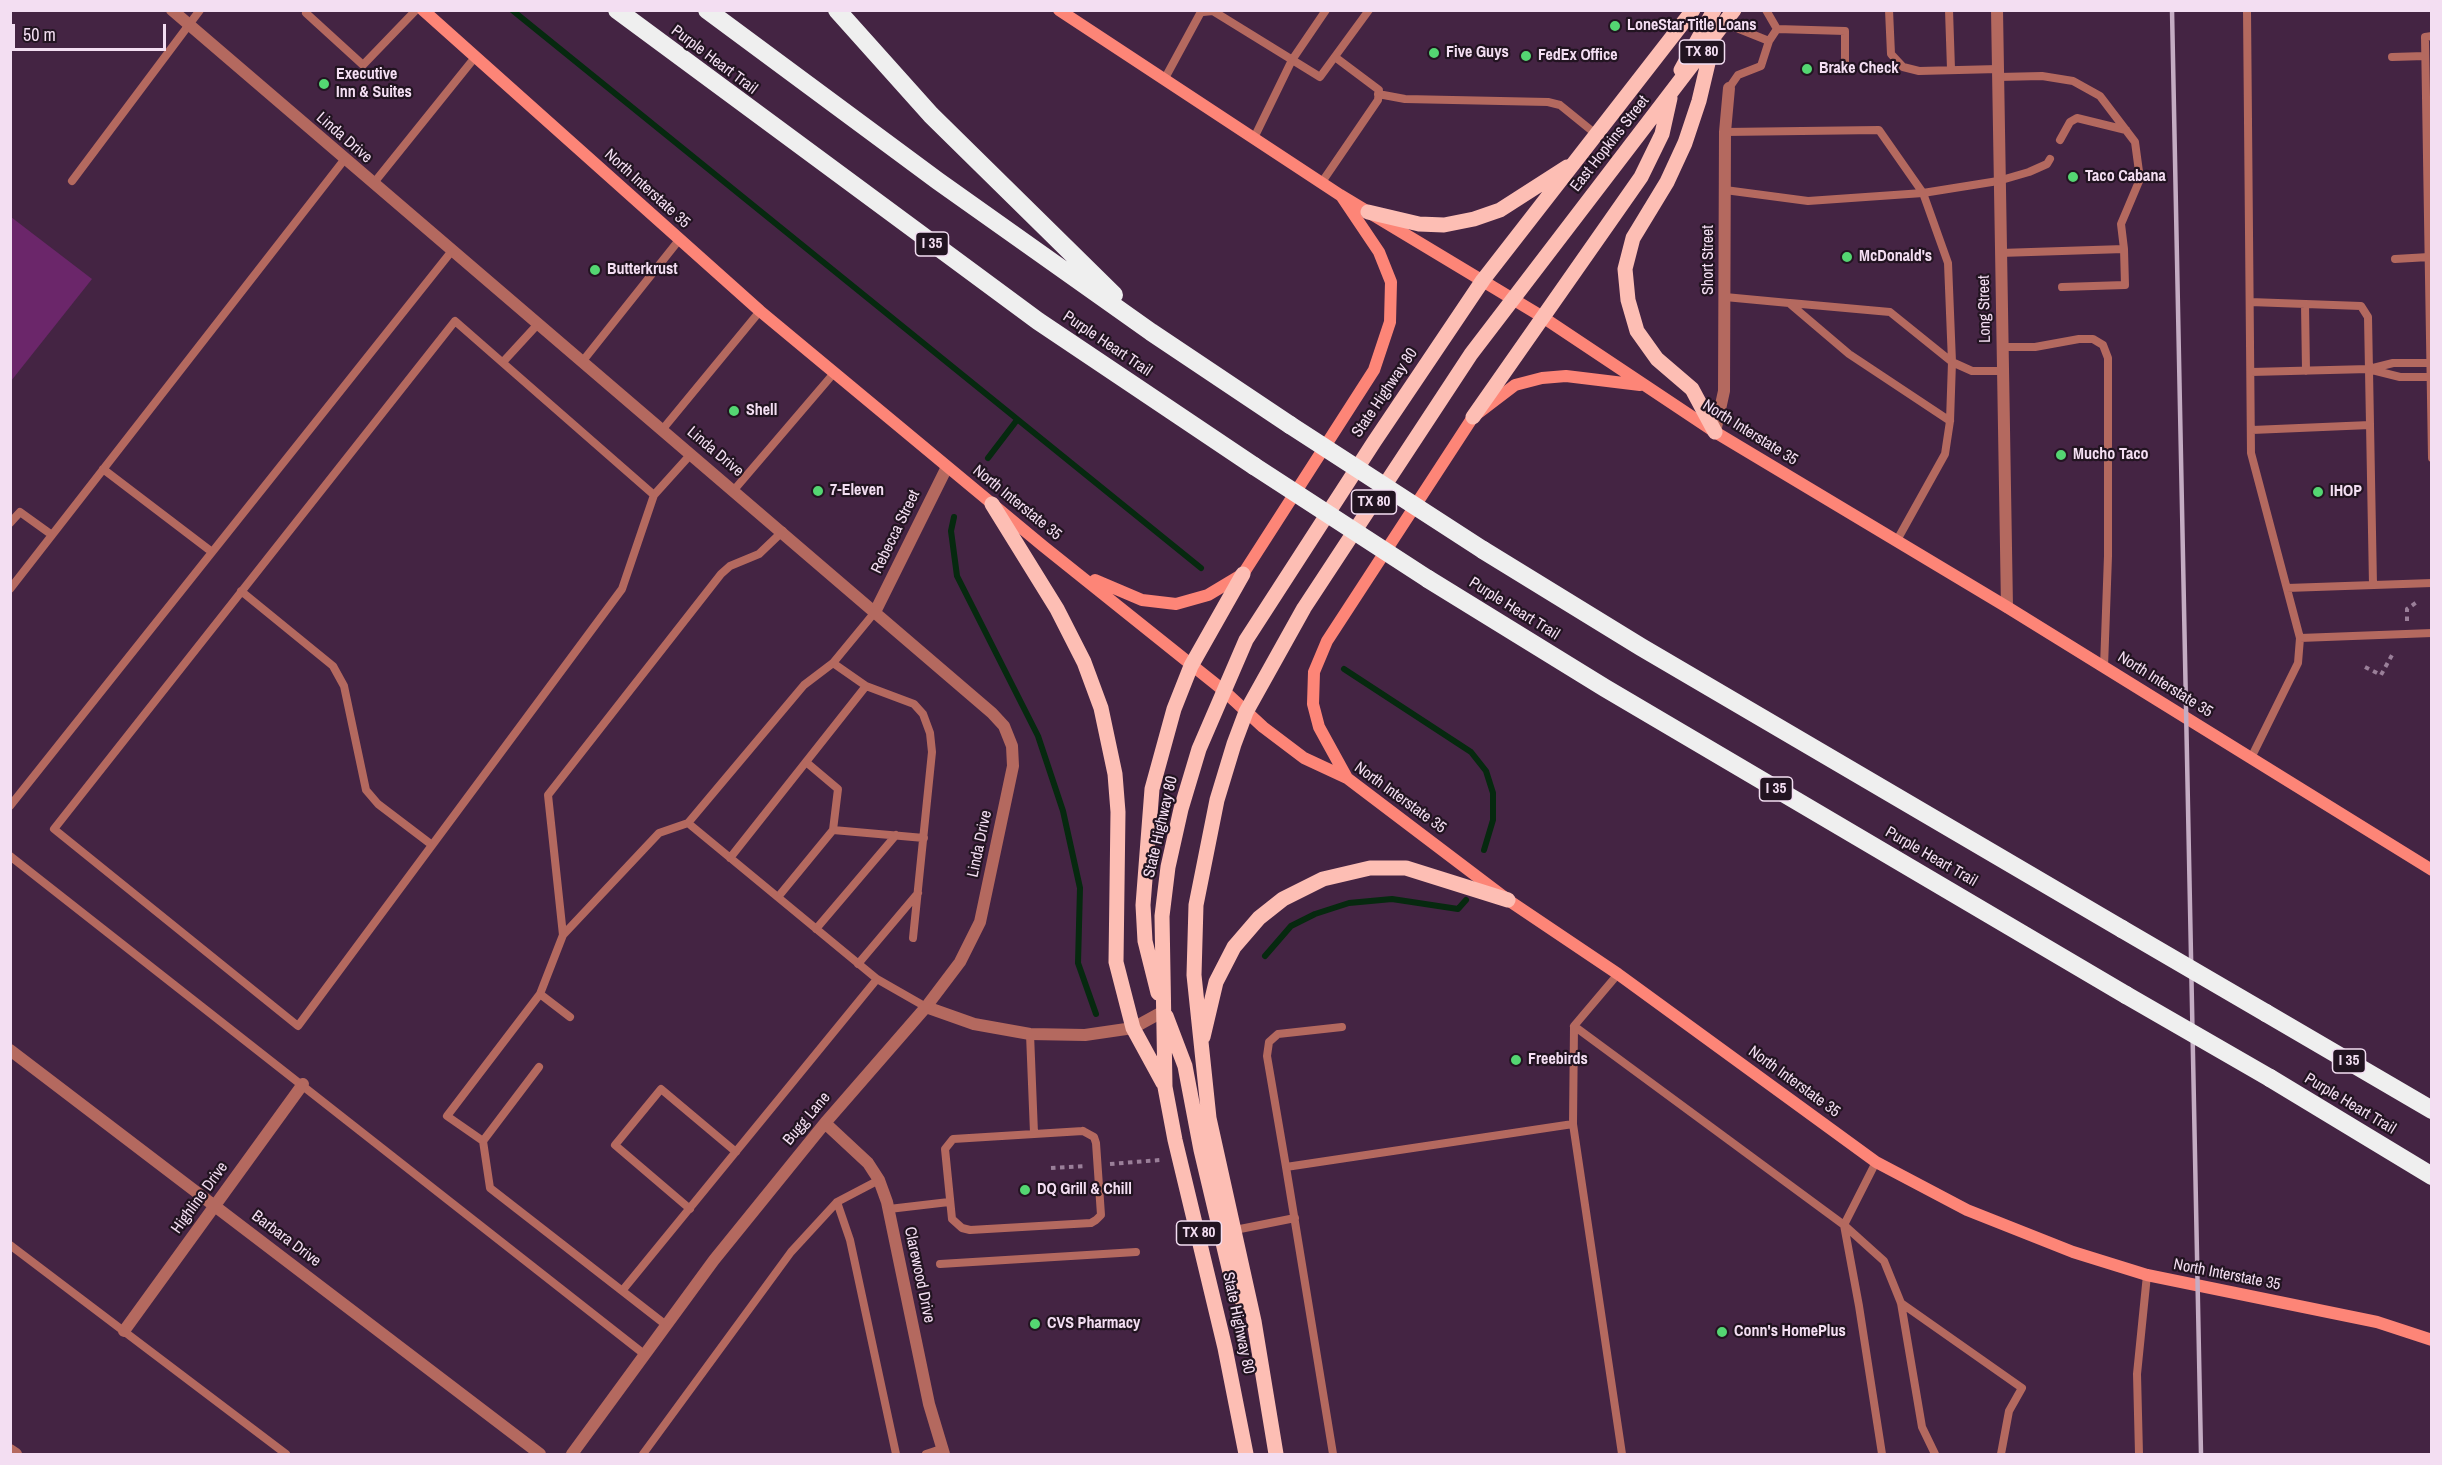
<!DOCTYPE html>
<style>
body{margin:0}
#map{position:relative;width:2442px;height:1465px;overflow:hidden;background:#442443;font-family:"Archivo Narrow",sans-serif}
canvas{display:block}
.frame{position:absolute;inset:0;border:12px solid #f3def2;pointer-events:none}
.scale{position:absolute;left:12px;top:24px;width:154px;height:27px;box-sizing:border-box;border:3px solid #f3def2;border-top:0;padding-left:8px;font-size:18px;line-height:21px;white-space:nowrap;color:#f3def2;-webkit-text-stroke:4px #221421;paint-order:stroke}
</style>
<div id="map">
<canvas width="2442" height="1465"></canvas>
<div class="frame"></div>
<div class="scale">50 m</div>
</div>
<script>
const context = document.querySelector('canvas').getContext('2d');
context.lineJoin = 'round';
function paint(path, color) { context.fillStyle = color; context.fill(path, 'evenodd'); }
const toPath = rows => new Path2D(rows.map(r => 'M' + r).join(''));
function strokePath(path, color, width, dash) { context.strokeStyle = color; context.lineWidth = width; context.lineCap = dash ? 'butt' : 'round'; context.setLineDash(dash || []); context.stroke(path); }
function write(font, color, halo, rows, align = 'center') {
  context.font = font + ' "Archivo Narrow",sans-serif'; context.lineWidth = 4.5; context.setLineDash([]); context.textBaseline = 'middle'; context.strokeStyle = halo; context.fillStyle = color; for (const [text, x, y, turn = 0] of rows) {
    context.save(); context.translate(x, y); context.rotate((+turn || 0) * Math.PI / 180); context.textAlign = isNaN(turn) ? turn : align; if (halo) context.strokeText(text, 0, 0); context.fillText(text, 0, 0); context.restore();
  }
}
const green = toPath([
 [11,217,92,279,11,381]
]);
const stream = toPath([
 [512,10,1201,568],
 [988,458,1017,420],
 [954,517,951,531,957,576,1038,736,1063,811,1080,888,1078,963,1096,1014],
 [1344,669,1471,752,1486,771,1493,793,1493,820,1484,850],
 [1265,956,1291,926,1315,914,1349,903,1392,899,1458,909,1466,900]
]);
const path = toPath([
 [2407,621,2407,609,2417,602],
 [2365,667,2381,675,2392,655],
 [2155,674,2210,710],
 [1110,1164,1160,1160],
 [1051,1168,1085,1166]
]);
const service = toPath([
 [1889,10,1891,54,1903,67,1919,71,1998,69],
 [1949,10,1951,69],
 [2247,10,2251,453,2300,638,2298,663,2251,758],
 [1203,12,1213,11,1320,77,1369,10],
 [306,13,363,65,416,10],
 [1724,23,1769,41],
 [1777,29,1845,31,1845,70],
 [2432,36,2425,37,2432,458],
 [2392,57,2425,56],
 [1998,77,2042,76,2073,81,2100,96,2135,142,2140,179,2121,224,2124,249,2000,253],
 [1164,80,1202,10],
 [1729,88,1738,75,1761,66,1769,41,1777,29,1766,10],
 [1378,94,1405,99,1548,102,1560,105,1597,135],
 [1725,132,1879,130,1923,193,1998,181,2029,172,2047,164,2050,159],
 [1254,138,1292,60,1326,10],
 [2060,140,2070,122,2077,118,2126,130],
 [72,181,200,10],
 [1322,182,1378,100,1379,90,1335,57],
 [373,184,476,56],
 [1725,190,1808,201,1923,193,1948,263,1952,362,1950,421,1945,454,1896,542],
 [2395,259,2429,257],
 [2062,287,2125,285,2124,249],
 [1725,297,1789,303,1849,354,1950,421],
 [2250,302,2361,306,2368,317,2373,585],
 [1790,303,1890,312,1952,362,1972,371,2003,371],
 [2305,304,2306,371],
 [2002,347,2035,347,2079,339,2093,339,2103,345,2108,358,2108,556,2104,667],
 [503,362,537,325],
 [582,362,679,240],
 [2372,370,2400,377,2430,377],
 [2251,372,2369,369,2393,363,2430,363],
 [662,430,760,311],
 [2252,430,2370,425],
 [103,469,212,552],
 [734,490,834,373],
 [654,495,455,321,54,829,298,1026,622,589,654,495,691,454],
 [10,523,20,512,52,535],
 [2287,588,2432,583],
 [10,589,344,160],
 [241,591,333,666,344,686,366,790,378,804,432,845],
 [2300,638,2432,633],
 [833,663,866,686,914,704,923,714,930,733,932,752,913,938],
 [806,762,838,789,833,830,924,838],
 [10,806,451,252],
 [688,823,877,979,926,1007],
 [10,856,644,1354],
 [730,858,866,686],
 [778,897,833,830],
 [816,929,896,835],
 [563,935,548,795,721,574,730,566,759,554,783,531],
 [858,964,918,893],
 [540,994,570,1017],
 [1574,1026,1844,1225,1884,1261,1901,1303,1922,1427,1935,1454],
 [1030,1034,1034,1133],
 [539,1067,483,1141,490,1188,666,1325],
 [1573,1124,1622,1454],
 [1083,1131,1094,1137,1096,1143,1101,1215,1096,1220,1091,1223,970,1230,962,1228,952,1219,945,1149,953,1139,1083,1131],
 [483,1141,447,1116,540,994,563,935,659,833,688,823,804,685,833,663,875,612],
 [1876,1162,1844,1225,1859,1306,1882,1454],
 [1286,1167,1267,1056,1269,1042,1278,1034,1342,1027],
 [837,1202,850,1240,896,1454],
 [690,1209,615,1145,661,1089,736,1152],
 [889,1209,949,1202],
 [1235,1230,1295,1218],
 [10,1245,286,1454],
 [940,1264,1136,1252],
 [622,1291,877,979],
 [1901,1303,2022,1388,2009,1411,2001,1454],
 [643,1454,791,1252,837,1202,879,1180],
 [926,1454,941,1449],
 [1333,1454,1286,1167,1573,1124,1574,1026,1618,974],
 [2139,1454,2137,1374,2147,1275]
]);
const minor = toPath([
 [172,10,992,713,1004,726,1012,746,1013,766,980,922,960,962,926,1007,825,1123,714,1260,572,1454],
 [1997,10,2007,607],
 [1715,432,1724,391,1725,132,1729,88],
 [875,612,947,467],
 [926,1007,974,1024,1030,1034,1085,1035,1133,1028,1164,1011],
 [10,1050,540,1454],
 [825,1123,868,1163,879,1180,887,1202,929,1404,944,1454],
 [124,1331,303,1084],
 [10,1450,16,1454]
]);
const secondary = toPath([
 [423,10,760,311,1043,546,1223,690,1263,727,1304,758,1347,778,1508,900,1618,974,1876,1162,1967,1210,2073,1252,2147,1275,2377,1322,2432,1340],
 [1059,10,1340,195,1541,316,1715,432,2007,607,2432,870],
 [1095,580,1142,600,1176,604,1208,595,1243,574,1374,370,1390,322,1391,282,1379,252,1342,197],
 [1347,778,1319,727,1313,704,1314,672,1327,641,1473,417,1515,385,1542,378,1566,376,1640,385]
]);
const primary = toPath([
 [1713,42,1699,101,1685,143,1667,182,1633,238,1625,269,1628,300,1637,331,1657,359,1692,389,1715,432],
 [1681,70,1714,10],
 [1368,212,1419,224,1444,225,1474,219,1500,210,1567,167],
 [1473,417,1641,177,1662,134,1670,98],
 [992,504,1057,609,1084,662,1101,708,1115,774,1118,812,1116,962,1133,1028,1163,1083],
 [1158,993,1145,941,1143,905,1152,789,1174,709,1191,666,1243,574],
 [1166,1016,1185,1066,1201,1150,1233,1285,1247,1309],
 [1203,1037,1216,982,1234,947,1259,918,1283,899,1323,879,1370,868,1406,868,1508,900],
 [1246,1454,1225,1348,1175,1140,1165,1087,1162,916,1168,867,1181,809,1199,749,1246,640,1374,442,1483,280,1693,10],
 [1276,1454,1254,1321,1209,1118,1194,975,1196,905,1217,800,1234,744,1246,712,1304,608,1471,354,1734,10]
]);
const motorway = toPath([
 [617,10,1038,321,1254,466],
 [707,10,938,181,1151,332,1290,425],
 [837,10,931,115,1114,295],
 [1483,550,1641,647,2122,929],
 [1428,579,1605,688,2126,995],
 [2266,1013,2432,1110],
 [2270,1078,2432,1176]
]);
const rail = toPath([
 [2172,10,2201,1454]
]);
const motorwayBridge = toPath([
 [1290,425,1483,550],
 [1254,466,1428,579],
 [2122,929,2266,1013],
 [2126,995,2270,1078]
]);
const markers = [
 [1615,26,6,"#54d672"],
 [1434,53,6,"#54d672"],
 [1526,56,6,"#54d672"],
 [1807,69,6,"#54d672"],
 [324,84,6,"#54d672"],
 [2073,177,6,"#54d672"],
 [1847,257,6,"#54d672"],
 [595,270,6,"#54d672"],
 [734,411,6,"#54d672"],
 [2061,455,6,"#54d672"],
 [818,491,6,"#54d672"],
 [2318,492,6,"#54d672"],
 [1516,1060,6,"#54d672"],
 [1025,1190,6,"#54d672"],
 [1035,1324,6,"#54d672"],
 [1722,1332,6,"#54d672"]
];
const shields = [
 [1702,52,45],
 [932,244,33],
 [1374,502,45],
 [1776,789,33],
 [2349,1061,33],
 [1199,1233,45]
];
const shieldNames = [
 ["TX 80",1702,52],
 ["I 35",932,244],
 ["TX 80",1374,502],
 ["I 35",1776,789],
 ["I 35",2349,1061],
 ["TX 80",1199,1233]
];
const poiNames = [
 ["LoneStar Title Loans",1627,26],
 ["Five Guys",1446,53],
 ["FedEx Office",1538,56],
 ["Brake Check",1819,69],
 ["Executive",336,75],
 ["Inn & Suites",336,93],
 ["Taco Cabana",2085,177],
 ["McDonald's",1859,257],
 ["Butterkrust",607,270],
 ["Shell",746,411],
 ["Mucho Taco",2073,455],
 ["7-Eleven",830,491],
 ["IHOP",2330,492],
 ["Freebirds",1528,1060],
 ["DQ Grill & Chill",1037,1190],
 ["CVS Pharmacy",1047,1324],
 ["Conn's HomePlus",1734,1332]
];
const streetNames = [
 ["Purple Heart Trail",714,60,37],
 ["Linda Drive",344,138,41],
 ["East Hopkins Street",1610,144,-52],
 ["North Interstate 35",647,189,42],
 ["Short Street",1709,260,-90],
 ["Long Street",1985,309,-91],
 ["Purple Heart Trail",1107,344,34],
 ["State Highway 80",1385,393,-56],
 ["North Interstate 35",1750,433,32],
 ["Linda Drive",715,452,40],
 ["North Interstate 35",1017,503,39],
 ["Rebecca Street",896,532,-64],
 ["Purple Heart Trail",1514,609,32],
 ["North Interstate 35",2165,685,32],
 ["North Interstate 35",1400,798,36],
 ["State Highway 80",1161,827,-77],
 ["Linda Drive",980,844,-78],
 ["Purple Heart Trail",1931,857,30],
 ["North Interstate 35",1794,1082,36],
 ["Purple Heart Trail",2350,1104,31],
 ["Bugg Lane",807,1119,-50],
 ["Highline Drive",200,1198,-54],
 ["Barbara Drive",286,1239,37],
 ["Clarewood Drive",919,1275,78],
 ["North Interstate 35",2227,1275,11],
 ["State Highway 80",1238,1323,78]
];
paint(green, '#6b266a');
strokePath(stream, '#06290f', 6);
strokePath(path, '#9a7f99', 4, [4.5, 4.5]);
strokePath(service, '#b4695f', 8);
strokePath(minor, '#b4695f', 12);
strokePath(secondary, '#fd8577', 12);
strokePath(primary, '#fdbeb4', 15);
strokePath(motorway, '#efefef', 18);
strokePath(rail, '#c4acc3', 4.5);
strokePath(motorwayBridge, '#efefef', 18);
for (const [x, y, r, color] of markers) { const dot = new Path2D(); dot.arc(x, y, r, 0, 2 * Math.PI); context.fillStyle = color; context.fill(dot); strokePath(dot, '#221421', 2); }
for (const [x, y, w] of shields) { const box = new Path2D(); box.roundRect(x - w / 2, y - 12, w, 24, 4.5); context.fillStyle = '#221421'; context.fill(box); strokePath(box, '#f3def2', 1.5); }
write('bold 15px', '#f3def2', null, shieldNames);
write('bold 16px', '#f3def2', '#221421', poiNames, 'left');
write('16px', '#f3def2', '#221421', streetNames);
</script>
